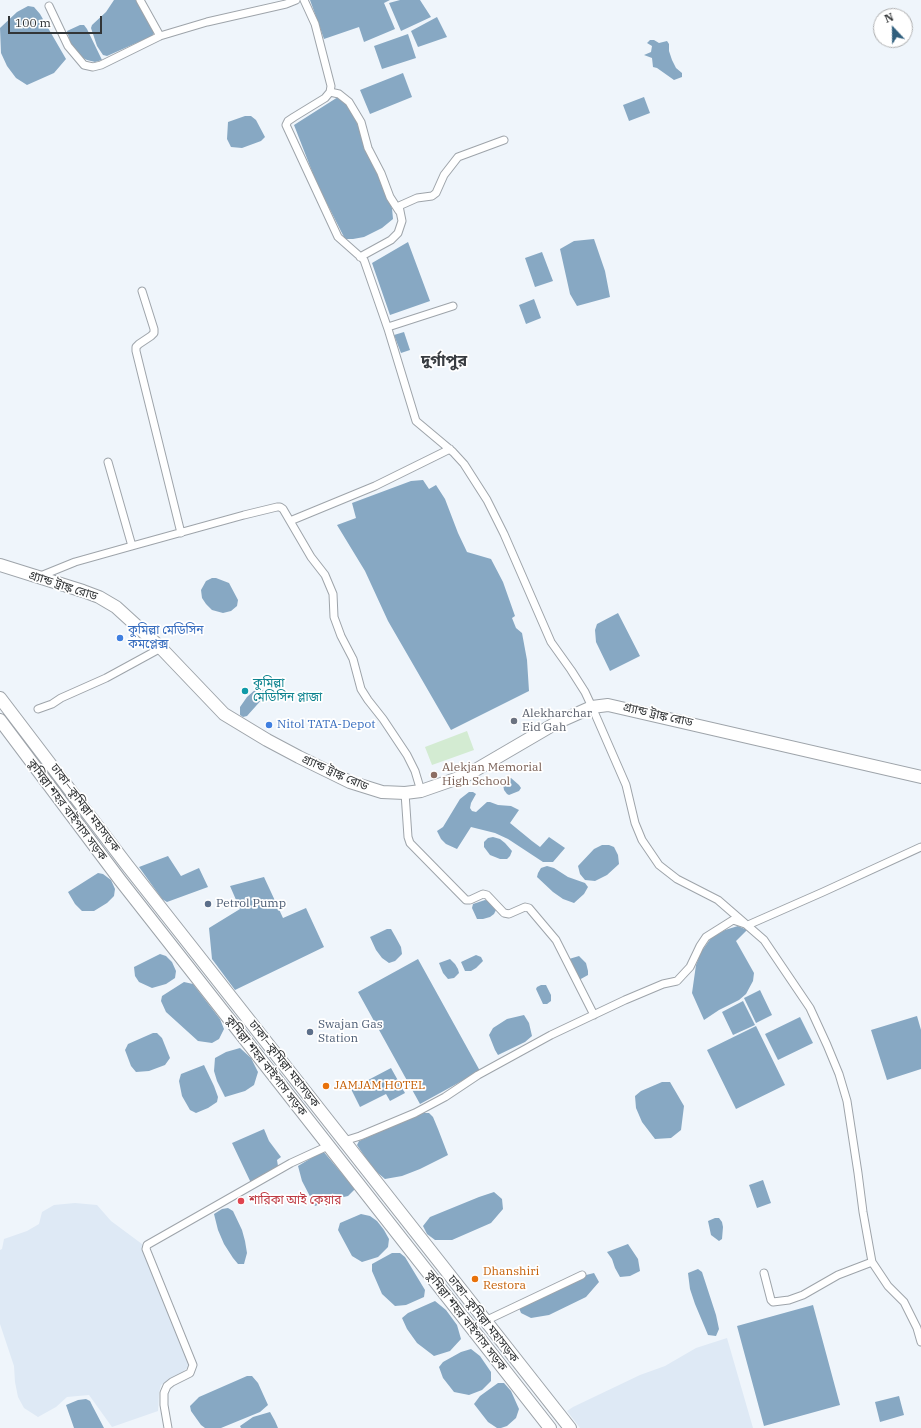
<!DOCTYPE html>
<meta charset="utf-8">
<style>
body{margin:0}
#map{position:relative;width:921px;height:1428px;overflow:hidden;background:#eff5fb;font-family:"IBM Plex Serif",serif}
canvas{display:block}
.north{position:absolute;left:873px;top:8px;width:40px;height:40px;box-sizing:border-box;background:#fff;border:1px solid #adaeaf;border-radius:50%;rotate:338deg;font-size:11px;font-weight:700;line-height:16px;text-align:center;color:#323537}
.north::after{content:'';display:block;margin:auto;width:14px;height:18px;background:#2f5e7d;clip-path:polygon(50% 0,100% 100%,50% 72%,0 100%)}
.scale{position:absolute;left:8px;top:16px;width:94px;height:18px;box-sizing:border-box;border:2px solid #323537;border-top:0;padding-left:5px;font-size:12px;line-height:14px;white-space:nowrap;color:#323537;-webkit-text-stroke:3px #fff;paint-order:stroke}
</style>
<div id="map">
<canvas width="921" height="1428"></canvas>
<div class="north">N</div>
<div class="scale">100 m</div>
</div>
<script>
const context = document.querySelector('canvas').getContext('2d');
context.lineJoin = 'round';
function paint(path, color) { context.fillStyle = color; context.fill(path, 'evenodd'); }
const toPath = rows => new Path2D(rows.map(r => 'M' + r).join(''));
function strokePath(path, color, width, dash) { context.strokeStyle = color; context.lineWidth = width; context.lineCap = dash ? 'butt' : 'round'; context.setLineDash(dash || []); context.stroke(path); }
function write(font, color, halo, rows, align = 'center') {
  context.font = font + ' "IBM Plex Serif","Noto Sans Bengali",serif'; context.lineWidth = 3.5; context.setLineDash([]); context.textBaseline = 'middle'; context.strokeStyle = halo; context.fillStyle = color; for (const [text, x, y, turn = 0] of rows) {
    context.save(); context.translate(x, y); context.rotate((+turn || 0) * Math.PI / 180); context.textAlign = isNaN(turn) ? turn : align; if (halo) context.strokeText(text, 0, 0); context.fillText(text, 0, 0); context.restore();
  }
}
const built = toPath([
 [75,1203,97,1205,111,1221,142,1244,187,1353,190,1365,181,1374,169,1380,161,1385,159,1393,158,1411,112,1427,89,1395,67,1397,56,1407,38,1417,24,1408,18,1397,15,1382,14,1366,0,1324,0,1250,2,1249,4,1239,27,1231,39,1224,42,1212,54,1205],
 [727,1338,753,1428,580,1428,567,1411,573,1407,640,1375,665,1366,696,1348]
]);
const green = toPath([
 [467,731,474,750,432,765,425,747]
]);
const water = toPath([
 [114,0,137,0,147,17,154,33,152,36,107,56,103,55,97,46,91,28,92,25,106,12],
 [310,0,390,0,384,3,395,29,364,42,359,27,324,39],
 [400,0,420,0,431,17,401,31,389,3],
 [28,6,34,7,40,14,66,59,54,73,27,85,16,78,7,66,1,53,0,28,17,12],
 [437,17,447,37,418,47,411,31],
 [80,25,84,25,87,29,102,60,95,62,87,60,81,57,71,45,67,31],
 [408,34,416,58,382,69,374,46],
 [650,40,654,40,659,43,667,41,669,44,669,51,672,60,676,68,682,73,682,77,674,80,657,68,653,67,652,58,644,55,651,52,652,46,647,43],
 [403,73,412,97,370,114,360,90],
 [338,97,346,102,356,121,392,208,393,219,382,228,364,237,353,239,345,239,317,184,294,125],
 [644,97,650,113,629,121,623,105],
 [245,116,251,116,256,120,265,137,261,141,242,148,231,147,227,139,228,122],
 [594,239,605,271,610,297,577,306,570,294,560,249,574,241],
 [408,242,430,301,390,315,372,263],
 [542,252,553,281,535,287,525,258],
 [534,299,541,318,526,324,519,305],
 [404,332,410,350,401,353,394,335],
 [423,480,429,489,436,485,445,499,458,533,467,552,491,559,503,582,515,616,512,618,516,628,522,633,527,660,529,691,451,730,388,621,365,571,337,525,356,518,352,503,411,481],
 [212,578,216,578,229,583,238,600,237,606,231,611,223,613,212,610,206,604,202,598,201,590,206,581],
 [618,613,640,656,610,671,596,642,595,630,597,624],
 [257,688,263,690,265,693,264,697,247,716,243,717,240,715,240,707,247,697],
 [506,777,511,778,519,785,521,788,519,791,509,795,507,794,504,790,503,784],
 [469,792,473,792,476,794,471,803,470,808,472,811,476,812,487,802,490,802,498,805,511,806,519,810,510,823,532,841,540,847,549,837,565,848,553,862,543,862,508,839,495,833,471,827,457,849,446,844,441,839,437,831,443,827,460,799],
 [493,837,500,839,505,843,512,851,510,856,507,859,500,859,490,855,484,847,484,842,488,838],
 [602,845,609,845,614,847,618,855,619,864,607,875,595,881,585,880,580,874,578,866,594,849],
 [168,856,181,876,199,868,208,887,167,902,162,899,139,867],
 [547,866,554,868,568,877,585,883,588,887,584,894,574,903,563,899,553,892,537,877,538,873,541,868],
 [98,873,103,874,111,880,115,889,114,896,107,903,94,911,82,911,75,904,68,892],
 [264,877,283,918,306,908,324,947,235,990,212,959,209,928,240,909,230,886],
 [485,900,489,901,494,906,496,910,494,914,490,917,483,919,477,919,472,908,473,904],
 [738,926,747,930,736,941,754,973,753,981,746,994,739,1000,719,1010,704,1020,692,993,696,965,701,952,711,938,725,930],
 [387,929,391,929,395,936,401,947,402,954,395,961,389,963,382,958,376,950,370,937],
 [160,954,166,956,172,962,176,971,175,978,166,984,152,988,139,982,135,976,134,967],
 [476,955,481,957,483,961,476,968,471,971,465,971,461,962],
 [579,956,586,963,588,971,588,975,579,980,569,959],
 [418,959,480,1071,420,1104,358,992],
 [450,959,455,964,458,969,459,973,454,978,448,979,443,973,439,963],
 [184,982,193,984,220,1019,224,1029,219,1039,212,1043,198,1041,166,1012,161,1001,162,996],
 [541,985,546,985,551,995,551,1001,547,1004,543,1004,536,989,537,987],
 [760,990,772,1015,756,1023,744,998],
 [743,1001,755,1025,733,1035,722,1012],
 [524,1015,529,1023,532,1036,525,1042,498,1055,495,1050,489,1035,493,1028,507,1019],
 [917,1016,921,1030,921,1069,887,1080,871,1030],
 [800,1017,813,1043,778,1060,765,1034],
 [756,1026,785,1085,736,1109,707,1050],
 [153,1033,157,1033,162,1038,170,1058,165,1065,149,1071,136,1072,131,1066,125,1050,128,1044],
 [240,1048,251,1058,258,1072,254,1085,245,1091,225,1097,217,1081,214,1071,215,1058,226,1052],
 [204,1065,214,1086,218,1097,217,1102,208,1108,196,1113,190,1110,182,1096,179,1081,181,1074],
 [391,1068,405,1093,390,1101,386,1094,360,1107,351,1089],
 [662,1082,670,1082,684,1106,681,1130,671,1138,655,1139,642,1122,636,1108,635,1096,641,1091],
 [423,1113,429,1113,433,1117,438,1129,448,1155,420,1169,402,1176,385,1179,373,1169,357,1145,359,1141],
 [264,1129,269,1141,281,1157,277,1160,278,1166,251,1183,232,1143],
 [323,1151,355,1189,348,1196,331,1200,315,1206,302,1181,298,1166],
 [763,1180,771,1203,757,1208,749,1185],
 [494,1192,502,1199,503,1209,491,1223,452,1240,435,1240,427,1234,423,1226,430,1217,479,1197],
 [228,1208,233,1211,242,1230,245,1241,247,1253,244,1264,238,1264,233,1258,224,1244,218,1230,214,1214,222,1209],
 [361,1214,370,1216,377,1221,384,1230,389,1239,388,1247,378,1257,362,1262,352,1256,338,1230,340,1223],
 [715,1218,719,1218,722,1222,723,1227,722,1239,719,1241,711,1235,708,1221],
 [628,1244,638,1259,640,1271,630,1276,620,1277,615,1268,612,1259,607,1252],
 [392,1253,400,1253,405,1257,425,1290,424,1297,406,1305,395,1306,382,1294,372,1271,372,1264],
 [698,1269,702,1272,716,1315,719,1329,716,1336,708,1335,695,1304,690,1289,688,1273],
 [594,1273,599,1282,586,1297,549,1315,531,1318,521,1313,519,1308,586,1275],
 [435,1301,446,1310,457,1325,461,1339,450,1351,434,1356,417,1343,407,1329,402,1318,408,1313],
 [813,1305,840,1405,764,1426,737,1326],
 [471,1349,480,1356,491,1372,491,1381,482,1390,469,1395,454,1392,443,1378,439,1367,443,1362,461,1352],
 [247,1376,252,1376,258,1383,268,1405,260,1412,221,1428,205,1428,201,1425,191,1411,190,1406,199,1397],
 [498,1383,504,1383,511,1391,519,1409,516,1418,507,1426,501,1428,497,1428,488,1422,474,1404,480,1396],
 [899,1396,904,1415,880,1422,875,1402],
 [86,1399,90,1401,93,1407,104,1428,74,1428,66,1405,78,1400],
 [270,1412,275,1421,278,1428,241,1428,240,1426,253,1417]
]);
const street = toPath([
 [140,0,160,36],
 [304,0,315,24,331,86,330,92,325,98,294,117,288,121,286,125,338,237,364,260,388,329,416,421,453,452,464,464,487,500,504,534,551,642,571,670,585,692,592,707,626,785,635,823,642,840,659,865,677,879,718,900,764,940,810,1008,827,1045,839,1074,847,1101,858,1173,863,1212,872,1262,888,1286,904,1302,917,1328,921,1342],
 [49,6,68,46,84,65,93,67,101,65,160,36,207,22,286,4,296,0],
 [330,92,339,94,349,102,361,122,368,148,381,173,390,197,399,211],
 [360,257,391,240,398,233,402,221,399,206,417,198,432,196,436,193,444,175,458,157,504,140],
 [142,291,154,329,154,333,151,336,139,344,136,347,136,351,181,533],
 [388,327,453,306],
 [108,462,132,546],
 [290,521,311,557,325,575,333,594,334,617,341,636,353,659,361,689,368,700,383,719,407,755,415,771,421,791],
 [38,577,75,562,132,546,244,515,277,507,280,507,283,509,290,521,375,486,450,449],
 [38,709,52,704,61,698,106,678,161,648],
 [405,793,408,837,410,843,466,900,470,900,483,894,487,895,504,913,509,914,525,907,529,908,556,940,594,1015],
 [344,1141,360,1136,415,1113,445,1097,478,1075,551,1035,625,1000,663,984,677,981,690,967,700,946,706,937,733,920,748,925,823,892,921,847],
 [764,1273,771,1300,773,1302,789,1300,803,1295,838,1275,872,1262],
 [485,1321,582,1275],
 [168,1428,164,1405,164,1393,167,1386,172,1382,190,1373,193,1365,146,1249,147,1245,291,1163,328,1146]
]);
const highway = toPath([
 [0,565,83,591,99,597,116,607,161,648,224,714,267,740,299,757,350,782,382,792,405,793,421,791,467,775,556,723,592,707,608,705,921,777],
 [0,698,127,865,570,1428],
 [0,720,120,880,550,1428]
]);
const markers = [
 [120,638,4,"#3f7fe0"],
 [245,691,4,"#0f9aa8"],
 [514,721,4,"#6b7280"],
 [269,725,4,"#3f7fe0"],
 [434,775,4,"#8d6e63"],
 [208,904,4,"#5c6f8a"],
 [310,1032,4,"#5c6f8a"],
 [326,1086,4,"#e8710a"],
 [241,1201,4,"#e0444e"],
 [475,1279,4,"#e8710a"]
];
const streetNames = [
 ["গ্র্যান্ড ট্রাঙ্ক রোড",63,586,18],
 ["গ্র্যান্ড ট্রাঙ্ক রোড",658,715,13],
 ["গ্র্যান্ড ট্রাঙ্ক রোড",335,773,24],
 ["ঢাকা–কুমিল্লা মহাসড়ক",85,808,53],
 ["কুমিল্লা শহর বাইপাস সড়ক",67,810,53],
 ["ঢাকা–কুমিল্লা মহাসড়ক",284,1064,52],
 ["কুমিল্লা শহর বাইপাস সড়ক",266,1066,52],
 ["ঢাকা–কুমিল্লা মহাসড়ক",483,1319,52],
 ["কুমিল্লা শহর বাইপাস সড়ক",466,1321,52]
];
const shopNames = [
 ["কুমিল্লা মেডিসিন",128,631],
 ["কমপ্লেক্স",128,645],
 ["Nitol TATA-Depot",277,725]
];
const cultureNames = [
 ["কুমিল্লা",253,684],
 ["মেডিসিন প্লাজা",253,698]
];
const worshipNames = [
 ["Alekharchar",522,714],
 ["Eid Gah",522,728]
];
const educationNames = [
 ["Alekjan Memorial",442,768],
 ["High School",442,782]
];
const serviceNames = [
 ["Petrol Pump",216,904],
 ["Swajan Gas",318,1025],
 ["Station",318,1039]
];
const foodNames = [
 ["JAMJAM HOTEL",334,1086],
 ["Dhanshiri",483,1272],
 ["Restora",483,1286]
];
const healthNames = [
 ["শারিকা আই কেয়ার",249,1201]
];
const districtNames = [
 ["দুর্গাপুর",444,361]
];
paint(built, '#dee9f5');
paint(green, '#d3ebd2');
paint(water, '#87a8c3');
strokePath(street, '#9ea4aa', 9);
strokePath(highway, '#9ea4aa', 14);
strokePath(street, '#fff', 7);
strokePath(highway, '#fff', 12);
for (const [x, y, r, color] of markers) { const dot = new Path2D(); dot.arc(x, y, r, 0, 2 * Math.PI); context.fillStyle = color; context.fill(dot); strokePath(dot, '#fff', 1.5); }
write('12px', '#323537', '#fff', streetNames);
write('12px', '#366cbe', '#fff', shopNames, 'left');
write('12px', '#0d838f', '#fff', cultureNames, 'left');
write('12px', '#5b616d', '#fff', worshipNames, 'left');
write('12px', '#785e54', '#fff', educationNames, 'left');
write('12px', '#4e5e75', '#fff', serviceNames, 'left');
write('12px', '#c56008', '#fff', foodNames, 'left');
write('12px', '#be3a42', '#fff', healthNames, 'left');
write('bold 16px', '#383c41', '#fff', districtNames);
</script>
